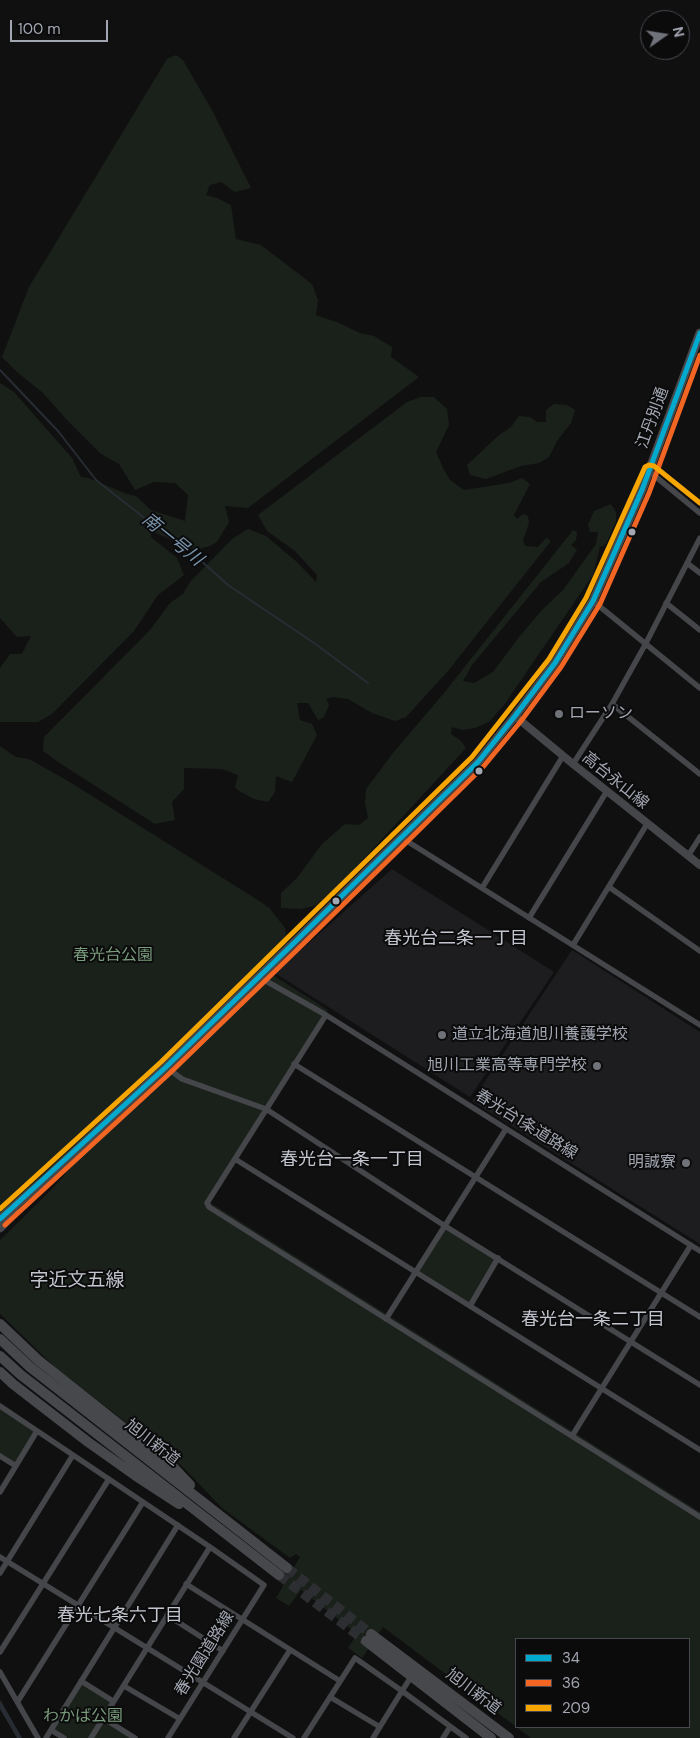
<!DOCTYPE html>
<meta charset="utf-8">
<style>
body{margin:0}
#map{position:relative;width:700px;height:1738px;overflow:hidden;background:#101011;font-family:"DM Sans",sans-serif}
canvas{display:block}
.legend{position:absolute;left:515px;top:1638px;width:175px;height:90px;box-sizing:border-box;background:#0b0b0c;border:1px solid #47494e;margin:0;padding:6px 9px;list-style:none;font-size:15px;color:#a2a6b1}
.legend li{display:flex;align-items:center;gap:10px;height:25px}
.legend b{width:25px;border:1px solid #47494e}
.north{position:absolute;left:640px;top:10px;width:50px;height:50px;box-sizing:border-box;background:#0b0b0c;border:1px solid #47494e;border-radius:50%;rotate:77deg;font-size:14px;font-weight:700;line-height:20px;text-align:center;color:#a2a6b1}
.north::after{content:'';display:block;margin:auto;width:18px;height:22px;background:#6f7279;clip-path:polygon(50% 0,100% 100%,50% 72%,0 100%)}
.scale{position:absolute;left:10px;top:20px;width:98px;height:22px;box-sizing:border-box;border:2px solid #a2a6b1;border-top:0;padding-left:6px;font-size:15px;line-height:18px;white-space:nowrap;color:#a2a6b1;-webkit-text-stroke:4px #0b0b0c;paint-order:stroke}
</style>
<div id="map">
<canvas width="700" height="1738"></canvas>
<ul class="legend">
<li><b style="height:6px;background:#00a9ce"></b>34</li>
<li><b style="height:6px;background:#f26522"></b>36</li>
<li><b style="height:6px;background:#f7a600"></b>209</li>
</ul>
<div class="north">N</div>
<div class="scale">100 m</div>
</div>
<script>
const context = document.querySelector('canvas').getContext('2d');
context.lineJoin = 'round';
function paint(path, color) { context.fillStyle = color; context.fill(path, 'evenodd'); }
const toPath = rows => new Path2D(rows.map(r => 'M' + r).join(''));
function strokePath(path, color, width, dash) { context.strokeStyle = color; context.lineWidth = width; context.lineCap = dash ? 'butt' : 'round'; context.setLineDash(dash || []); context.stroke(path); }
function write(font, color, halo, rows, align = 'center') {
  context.font = font + ' "DM Sans","Noto Sans JP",sans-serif'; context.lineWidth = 4; context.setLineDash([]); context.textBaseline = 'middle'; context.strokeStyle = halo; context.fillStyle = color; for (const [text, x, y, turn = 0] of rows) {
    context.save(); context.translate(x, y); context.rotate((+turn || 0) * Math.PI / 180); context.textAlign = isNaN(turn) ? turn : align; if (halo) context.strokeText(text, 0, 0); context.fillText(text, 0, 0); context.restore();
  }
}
const built = toPath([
 [392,869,554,972,470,1097,275,973],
 [572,950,700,1032,700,1244,472,1101]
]);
const green = toPath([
 [176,55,183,60,213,112,251,188,235,192,221,182,210,185,206,195,217,198,231,205,236,239,261,245,312,284,318,300,316,315,339,323,360,333,374,336,392,347,391,357,419,377,248,508,225,506,229,522,217,542,210,546,195,550,151,531,151,537,177,558,184,575,158,595,134,631,52,714,38,722,0,722,0,668,10,654,22,654,31,636,17,637,0,618,0,383,14,392,72,458,81,477,88,478,127,494,136,496,151,510,185,521,188,495,175,483,154,482,135,490,119,464,101,454,66,419,43,393,17,372,2,357,29,287,167,59],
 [421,397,434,397,447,409,449,425,436,452,444,470,450,480,464,490,509,483,522,478,530,484,514,515,517,519,523,514,528,516,529,523,523,540,525,546,538,547,546,538,551,541,448,671,406,717,395,721,372,713,348,699,333,697,326,699,329,705,324,717,318,720,308,703,297,703,300,720,312,724,317,735,292,782,276,776,275,792,268,802,254,799,239,791,235,787,238,775,222,769,184,768,184,789,172,802,175,820,155,824,61,764,43,751,44,737,150,630,170,603,183,594,190,582,232,539,248,529,266,536,297,562,316,582,317,575,295,551,267,531,258,515,407,402],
 [554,404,567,405,575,410,571,423,557,441,549,457,539,463,521,466,486,479,470,475,467,465,498,436,511,427,519,416,530,417,537,422,546,422,546,410],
 [611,504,616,512,616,521,606,544,600,547,593,575,504,705,489,722,475,728,462,730,452,727,451,734,461,741,466,748,348,876,317,905,301,909,281,908,281,893,297,878,322,844,345,824,359,825,368,818,365,803,366,789,393,753,444,693,573,530,577,532,576,540,571,545,577,550,569,563,541,582,472,665,463,681,474,683,493,672,519,637,542,610,563,590,596,544,598,532,590,532,588,525,594,511],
 [0,746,16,757,29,759,68,781,261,902,270,909,285,928,286,935,284,939,289,944,41,1180,0,1215],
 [268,972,328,1010,206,1200,700,1512,700,1738,531,1738,383,1627,362,1658,348,1648,357,1634,301,1590,289,1606,276,1598,300,1557,296,1554,290,1558,222,1508,182,1466,56,1368,0,1314,0,1240,54,1187,100,1134,104,1136],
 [516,1639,689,1639,689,1727,516,1727],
 [445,1226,498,1258,470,1306,416,1272],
 [0,1407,37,1431,16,1466,0,1456],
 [81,1681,113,1701,104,1718,135,1738,64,1738,51,1730]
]);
const water = toPath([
 [0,1700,2,1703,22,1738,17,1738,0,1709]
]);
const stream = toPath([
 [0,370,58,431,96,480,170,538,190,551,228,585,314,643,368,683]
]);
const trunkTunnel = toPath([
 [287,1568,371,1634],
 [279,1575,366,1641]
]);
const minor = toPath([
 [650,472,700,513],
 [687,563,700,573],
 [593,601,700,688],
 [666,603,700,630],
 [612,704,700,774],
 [573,764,612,704,645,645,700,538],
 [402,838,700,1025],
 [688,856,700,837],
 [609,887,700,951],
 [482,888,563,756],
 [529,918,607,791],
 [573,945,647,824],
 [259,977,326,1015,700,1251],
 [326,1015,207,1203,209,1207,700,1517],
 [294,1064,700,1317],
 [166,1067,182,1079,266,1109,445,1226,700,1385],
 [235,1159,700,1450],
 [470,1306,498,1258],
 [386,1319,506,1129],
 [0,1406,210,1547,264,1585,168,1738],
 [572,1436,691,1245],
 [0,1456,16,1466],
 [0,1492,37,1431],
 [0,1557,293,1738],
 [0,1573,73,1455],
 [186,1584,340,1681],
 [167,1615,223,1651],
 [0,1652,109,1479],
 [0,1672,38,1738],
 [411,1677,402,1691,466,1738],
 [81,1681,113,1701],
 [124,1686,180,1719],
 [330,1697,380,1727],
 [18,1701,143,1502],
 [103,1718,135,1738],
 [51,1730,64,1738],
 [46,1738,178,1525],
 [91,1738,210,1547],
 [234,1738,290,1650],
 [304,1738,355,1658,402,1691,373,1738],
 [443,1738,450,1727]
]);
const tertiary = toPath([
 [515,716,573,764,700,865]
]);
const primary = toPath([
 [0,1219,42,1182,166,1067,297,940,478,762,515,716,555,663,593,601,642,490,700,333],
 [0,1228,15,1212]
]);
const trunk = toPath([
 [0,1324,38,1360,174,1468,190,1485],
 [0,1339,30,1367,287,1568],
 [0,1356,21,1375,279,1575],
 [0,1372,13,1384,88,1442,136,1476,179,1504],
 [371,1634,509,1738],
 [366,1641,491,1738]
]);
const bus1 = toPath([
 [0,1219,166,1067,297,940,478,762,515,716,555,663,593,601,642,490,700,333]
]);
const bus2 = toPath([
 [5,1225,171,1072,302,945,483,767,521,721,561,667,600,604,649,493,700,355]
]);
const bus3 = toPath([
 [0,1209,161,1062,472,757,549,659,586,598,645,467,649,465,654,466,700,503]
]);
const markers = [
 [632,532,4.5,"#a2a6b1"],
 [559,714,5,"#6f7279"],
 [479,771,4.5,"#a2a6b1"],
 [336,901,4.5,"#a2a6b1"],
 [442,1035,5,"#6f7279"],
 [597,1066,5,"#6f7279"],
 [686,1163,5,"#6f7279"]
];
const streetNames = [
 ["江丹別通",653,418,-70],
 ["高台永山線",615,781,39],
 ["春光台1条道路線",526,1125,32],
 ["旭川新道",152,1443,38],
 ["春光園道路線",205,1654,-58],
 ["旭川新道",473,1692,37]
];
const poiNames = [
 ["ローソン",569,714],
 ["道立北海道旭川養護学校",452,1035],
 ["旭川工業高等専門学校",587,1066,"right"],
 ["明誠寮",676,1163,"right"]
];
const parkNames = [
 ["春光台公園",113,956],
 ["わかば公園",83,1717]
];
const waterNames = [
 ["南一号川",172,540,39]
];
const neighbourhoodNames = [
 ["春光台二条一丁目",456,939],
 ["春光台一条一丁目",352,1160],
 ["春光台一条二丁目",593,1320],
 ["春光七条六丁目",120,1616]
];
const quarterNames = [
 ["字近文五線",77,1281]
];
paint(built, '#1d1d1f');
paint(green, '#1a211b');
paint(water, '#272d33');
strokePath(stream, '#272d33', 2);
strokePath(trunkTunnel, '#2d2e31', 10, [10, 5]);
strokePath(minor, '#454649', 5.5);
strokePath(tertiary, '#454649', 8);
strokePath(primary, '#47484b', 9);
strokePath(trunk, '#47484b', 10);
strokePath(bus1, '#00a9ce', 5);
strokePath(bus2, '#f26522', 5);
strokePath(bus3, '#f7a600', 5);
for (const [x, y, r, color] of markers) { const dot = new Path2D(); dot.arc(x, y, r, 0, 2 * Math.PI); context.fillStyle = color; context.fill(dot); strokePath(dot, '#0b0b0c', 2); }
write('16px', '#a2a6b1', '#0b0b0c', streetNames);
write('16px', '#a2a6b1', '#0b0b0c', poiNames, 'left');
write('16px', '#799c7c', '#0b0b0c', parkNames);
write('italic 18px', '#7994ac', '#0b0b0c', waterNames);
write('18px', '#c2c5ce', '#0b0b0c', neighbourhoodNames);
write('19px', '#c2c5ce', '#0b0b0c', quarterNames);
</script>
